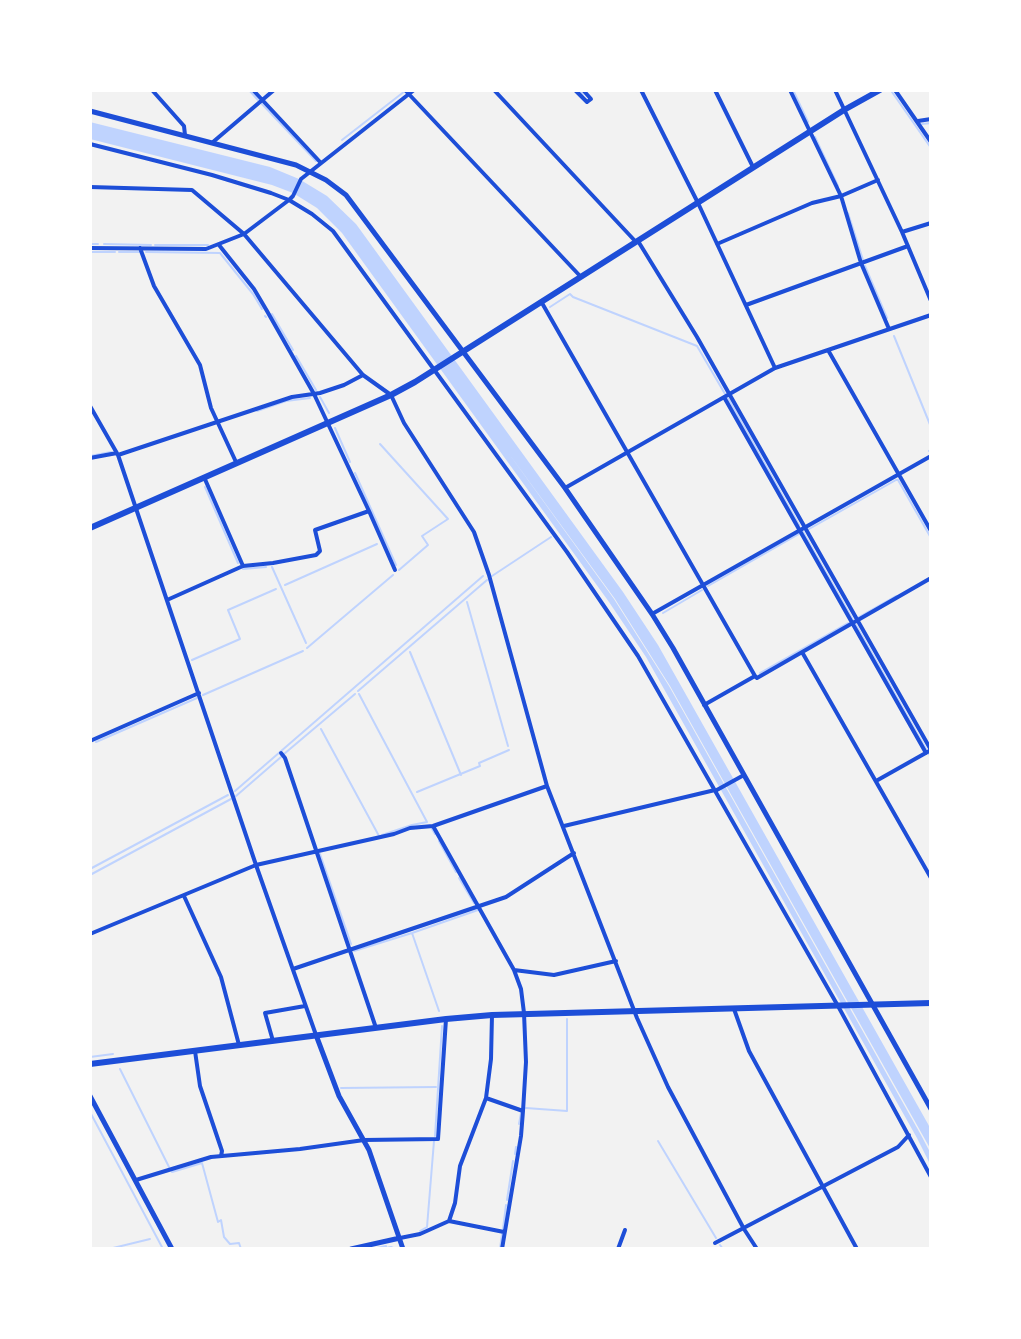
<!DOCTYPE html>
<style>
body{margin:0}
#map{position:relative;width:1021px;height:1339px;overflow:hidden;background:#f2f2f2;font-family:"PT Sans",sans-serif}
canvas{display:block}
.frame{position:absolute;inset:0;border:92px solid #fff;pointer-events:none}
</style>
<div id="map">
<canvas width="1021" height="1339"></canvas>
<div class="frame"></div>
</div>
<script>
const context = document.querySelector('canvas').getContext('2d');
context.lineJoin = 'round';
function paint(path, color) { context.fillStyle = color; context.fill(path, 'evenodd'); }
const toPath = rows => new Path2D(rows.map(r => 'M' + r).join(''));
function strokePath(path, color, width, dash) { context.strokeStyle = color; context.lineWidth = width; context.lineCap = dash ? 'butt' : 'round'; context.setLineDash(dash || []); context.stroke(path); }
const water = toPath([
 [90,122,270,167,299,179,327,196,356,224,623,592,658,645,928,1124,931,1130,931,1150,670,686,615,599,507,451,614,599,669,686,921,1135,931,1154,931,1166,917,1138,646,657,609,602,342,233,317,208,293,193,272,185,90,139]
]);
const stream = toPath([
 [249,90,258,100],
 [579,90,583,95],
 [793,90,808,122],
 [892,92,931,148],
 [262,104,316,161],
 [922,124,931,123],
 [815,137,838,186],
 [342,140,405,91],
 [848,213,863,260],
 [90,244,98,244],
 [104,244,151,245],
 [155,245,208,245],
 [90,252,115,252],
 [119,252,139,252],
 [146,252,220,253,253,294,262,309],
 [865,266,887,318],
 [550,307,570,294,573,297,697,346,725,394],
 [272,314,293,350],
 [265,316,266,317],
 [894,336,931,427],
 [296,356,316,390],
 [320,397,329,413],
 [728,398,799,525],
 [257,411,286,401,310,398],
 [335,428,350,462],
 [380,444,448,519,422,536,428,545,399,570],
 [929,451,931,450],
 [90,456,111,452],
 [355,473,396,565],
 [205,487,238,563],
 [809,529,896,480,898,480,931,538],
 [803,532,853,620],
 [272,567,306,643],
 [243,569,266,567],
 [492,576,551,537],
 [285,585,377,544],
 [708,586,799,534],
 [467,602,508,746],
 [663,613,702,590],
 [859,617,896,596],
 [856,625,926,749],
 [307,648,393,575],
 [410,652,461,775],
 [192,660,240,639,228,610,276,589],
 [760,673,848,623],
 [358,691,487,580],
 [359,694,427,822,412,825,382,835],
 [203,695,303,651],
 [321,729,379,836],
 [96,742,197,698],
 [284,754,355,694],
 [929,754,931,757],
 [235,791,483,576],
 [417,792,480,766,479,763,509,750],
 [236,796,281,757],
 [432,829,435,834],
 [439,841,456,872],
 [320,854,351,944],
 [90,869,228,795],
 [90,875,231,799],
 [459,878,474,903],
 [412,933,478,910],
 [354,951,412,933,439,1011],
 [90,1057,113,1054],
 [120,1069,169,1167],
 [341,1088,436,1087],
 [526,1108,567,1111,567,1019],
 [90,1112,163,1249],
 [519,1124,521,1113],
 [90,1129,91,1129],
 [435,1136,442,1026],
 [658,1141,716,1238],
 [515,1154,516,1147],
 [172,1172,202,1163,218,1222,221,1220,224,1237,230,1244,239,1243,241,1249],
 [507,1200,513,1161],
 [503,1229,506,1205],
 [420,1231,427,1227,434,1141],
 [720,1245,723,1249],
 [377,1248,386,1246,386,1248,391,1247,395,1249],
 [109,1249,150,1239],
 [500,1249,502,1234]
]);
const minor = toPath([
 [152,90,184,126,185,135],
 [253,90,321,163],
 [405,90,581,277],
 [494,90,636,242],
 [575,90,587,102],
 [583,90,591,99,587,102],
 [641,90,698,203,775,368],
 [715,90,753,167],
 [790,90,841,196,861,263,889,329],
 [835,90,902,232,931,301],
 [895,90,931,142],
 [918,121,931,119],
 [213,142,274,90],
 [90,144,212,175,271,193,289,200,312,214,333,231,567,552,638,656,838,1006,931,1177],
 [90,187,192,190,244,234,363,375,391,395,404,423,474,532,489,575,547,786,637,1018,668,1087,744,1229,757,1249],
 [902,232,931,223],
 [638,241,697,337,931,750,876,781],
 [717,244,812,203,841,196,878,180],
 [90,248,206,249,244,234,289,200,293,196,301,179,414,90],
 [140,248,154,286,200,365,211,408,236,462],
 [542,303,755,676],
 [746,305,908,246],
 [828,350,931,531],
 [724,397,926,753],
 [90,406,118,455,256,865,316,1035],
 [118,455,292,397,320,393,344,385,363,375],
 [90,458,117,453],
 [204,477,243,566],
 [565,488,775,368,931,315],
 [369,511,395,570],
 [167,600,243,566,273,563,316,555,320,551,315,530,369,511,314,394,267,311,254,289,219,245],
 [652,614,931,456],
 [802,652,931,878],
 [704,705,755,676,757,678,931,578],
 [90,741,199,693],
 [281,753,285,758,376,1028],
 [715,791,744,775],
 [433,826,514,970,521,989,524,1013,526,1062,523,1111,521,1136,502,1249],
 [564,826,715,790],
 [184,896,221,977,239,1045],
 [90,934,256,865,394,834,410,828,433,826,547,786],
 [293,969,506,897,574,853],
 [514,970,554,975,616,961],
 [734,1009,749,1051,857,1249],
 [273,1041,265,1013,305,1006],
 [195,1051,200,1086,222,1151,221,1156],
 [486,1098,523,1111],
 [136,1180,211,1157,300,1149,364,1140,438,1139,446,1019],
 [449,1221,455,1203,460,1166,486,1098,491,1059,492,1015],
 [400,1238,420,1234,449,1221,504,1232],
 [715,1243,898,1147,909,1135],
 [618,1249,625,1230]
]);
const tertiary = toPath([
 [90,111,296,165,326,180,346,195,565,488,652,614,673,648,931,1109],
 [316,1035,339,1096,369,1150,403,1249],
 [90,1096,172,1249],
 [351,1249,400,1238]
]);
const secondary = toPath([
 [90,528,391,395,415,382,844,110,880,90],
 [90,1064,446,1019,492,1015,931,1003]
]);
paint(water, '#bfd3fe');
strokePath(stream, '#bfd3fe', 2);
strokePath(minor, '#1d4ed8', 4);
strokePath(tertiary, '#1d4ed8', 5);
strokePath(secondary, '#1d4ed8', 6);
</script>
